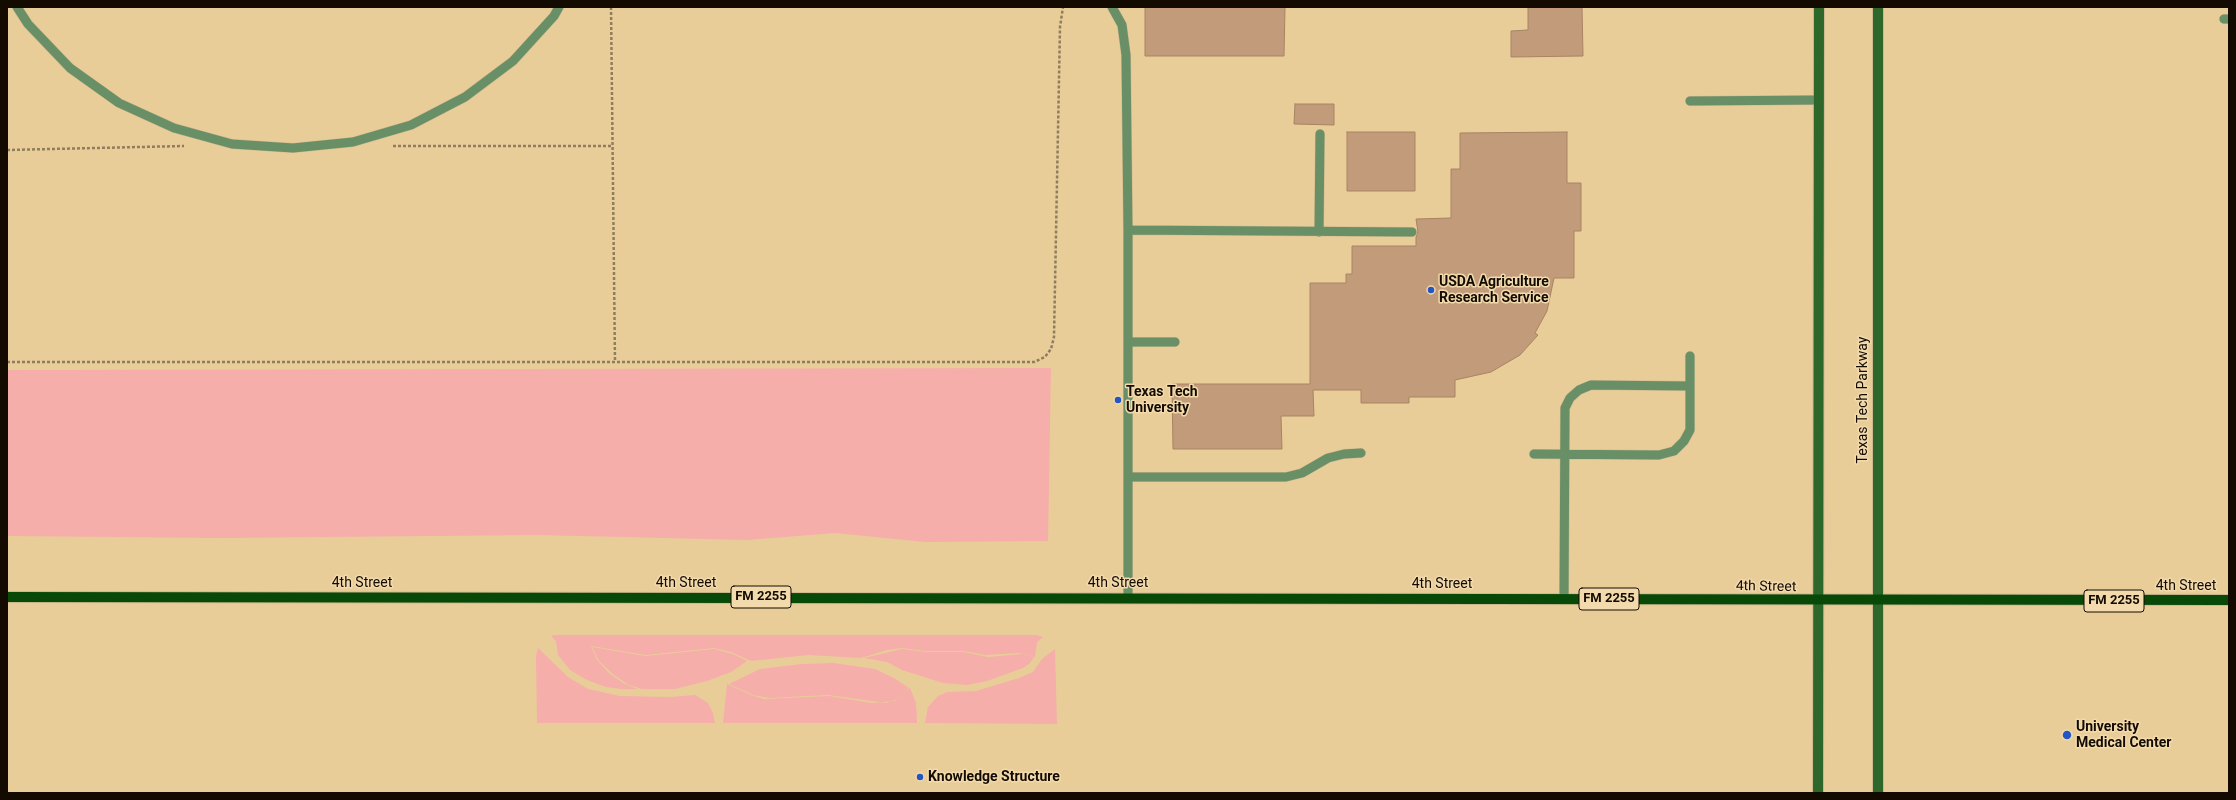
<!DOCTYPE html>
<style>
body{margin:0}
#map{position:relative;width:2236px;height:800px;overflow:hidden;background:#f2daac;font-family:Roboto,sans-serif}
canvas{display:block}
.frame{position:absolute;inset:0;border:8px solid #130b00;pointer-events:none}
</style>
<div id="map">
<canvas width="2236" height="800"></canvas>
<div class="frame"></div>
</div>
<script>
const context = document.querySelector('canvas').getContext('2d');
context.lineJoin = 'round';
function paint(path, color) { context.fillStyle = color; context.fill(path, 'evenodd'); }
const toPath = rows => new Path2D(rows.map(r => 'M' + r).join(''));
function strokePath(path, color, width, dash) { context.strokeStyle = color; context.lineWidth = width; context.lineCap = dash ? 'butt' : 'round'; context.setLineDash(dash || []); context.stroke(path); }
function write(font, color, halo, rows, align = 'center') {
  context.font = font + ' Roboto,sans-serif'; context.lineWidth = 3; context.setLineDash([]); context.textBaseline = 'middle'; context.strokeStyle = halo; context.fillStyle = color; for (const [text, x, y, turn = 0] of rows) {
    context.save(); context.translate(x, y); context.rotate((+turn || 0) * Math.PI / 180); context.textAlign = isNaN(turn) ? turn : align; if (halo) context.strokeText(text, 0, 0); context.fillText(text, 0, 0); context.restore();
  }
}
const built = toPath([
 [7,7,2229,7,2229,793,7,793]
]);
const green = toPath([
 [1051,368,1048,541,925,542,835,533,747,540,538,535,220,538,7,536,7,370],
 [554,635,1036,635,1043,637,1037,642,1035,657,1019,653,985,655,964,651,925,651,902,648,887,650,861,658,809,655,751,661,731,652,714,648,646,655,591,646,597,660,609,673,623,683,637,689,621,689,606,687,587,680,570,670,558,655,556,641,551,636],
 [592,647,646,656,714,649,733,654,747,661,731,672,707,681,675,689,642,689,629,685,614,675,599,661],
 [538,648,568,677,588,689,620,696,671,697,695,695,708,703,713,713,715,723,537,723,536,656],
 [902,649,927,652,964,652,988,657,1022,654,1034,657,1029,664,1023,668,987,681,967,685,943,683,902,670,887,662,864,658],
 [1055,649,1057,724,925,723,928,707,938,696,947,692,976,691,1019,678,1033,672,1042,659],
 [833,663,875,669,894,678,909,688,898,699,886,703,828,695,769,698,753,695,729,684,760,669,802,664],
 [727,684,751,695,764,699,829,696,872,703,895,701,910,688,916,703,917,723,723,723]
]);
const building = toPath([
 [1145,7,1285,7,1284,56,1145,56,1145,7],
 [1528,7,1582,7,1583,56,1511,57,1511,31,1528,30,1528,7],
 [1295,104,1334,104,1334,125,1294,124,1295,104],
 [1347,132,1415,132,1415,191,1347,191,1347,132],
 [1567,132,1567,183,1581,183,1581,231,1574,231,1574,278,1554,278,1547,311,1535,333,1538,335,1520,355,1491,372,1455,380,1455,397,1409,397,1409,403,1361,403,1361,390,1313,390,1314,416,1281,416,1282,449,1173,449,1172,384,1310,384,1310,283,1346,283,1346,274,1352,274,1352,246,1416,246,1416,237,1418,232,1416,219,1451,218,1451,169,1460,169,1460,133,1567,132]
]);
const path = toPath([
 [611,7,615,362],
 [393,146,613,146],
 [7,150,184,146],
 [7,362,1034,362,1045,357,1051,349,1054,337,1060,27,1063,7]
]);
const lane = toPath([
 [17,7,28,24,70,68,119,103,174,128,232,144,293,148,353,142,411,125,465,97,513,61,554,16,559,7],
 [1112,7,1122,25,1126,55,1128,230],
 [2224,19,2229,19],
 [1690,101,1819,100],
 [1319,232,1320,134],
 [1128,342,1175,342],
 [1534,454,1659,455,1674,451,1684,441,1690,430,1690,356],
 [1128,477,1286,477,1302,473,1328,458,1344,454,1361,453],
 [1128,597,1128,230,1412,232],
 [1564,598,1565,408,1570,398,1579,390,1591,385,1690,386]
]);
const secondary = toPath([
 [1878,7,1878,793],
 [1818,793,1819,7]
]);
const primary = toPath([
 [7,597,2229,600]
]);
const markers = [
 [1431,290,4,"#2356c3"],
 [1118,400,4,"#2356c3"],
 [2067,735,5,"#2356c3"],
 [920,777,4,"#2356c3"]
];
const shields = [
 [761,597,60],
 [1609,599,60],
 [2114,601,60]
];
const shieldNames = [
 ["FM 2255",761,597],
 ["FM 2255",1609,599],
 ["FM 2255",2114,601]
];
const poiNames = [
 ["USDA Agriculture",1439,282],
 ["Research Service",1439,298],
 ["Texas Tech",1126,392],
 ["University",1126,408],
 ["University",2076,727],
 ["Medical Center",2076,743],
 ["Knowledge Structure",928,777]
];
const streetNames = [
 ["Texas Tech Parkway",1863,400,-90],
 ["4th Street",362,583],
 ["4th Street",686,583],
 ["4th Street",1118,583],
 ["4th Street",1442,584],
 ["4th Street",2186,586],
 ["4th Street",1766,587,1]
];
paint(built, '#e9cd98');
paint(green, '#f5aeaa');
paint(building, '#c29b7a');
strokePath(building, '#a98462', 1);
strokePath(lane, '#ceb990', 10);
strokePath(secondary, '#ceb990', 12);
strokePath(primary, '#ceb990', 12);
strokePath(path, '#8e7d5f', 2.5, [3, 2]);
strokePath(lane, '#698f66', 9);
strokePath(secondary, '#2d682a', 10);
strokePath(primary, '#084908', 10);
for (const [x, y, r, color] of markers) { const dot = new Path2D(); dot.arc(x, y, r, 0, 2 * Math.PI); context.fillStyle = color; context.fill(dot); strokePath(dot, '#f2daac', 1.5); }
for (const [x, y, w] of shields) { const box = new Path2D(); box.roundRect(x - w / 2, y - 11, w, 22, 3); context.fillStyle = '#f2daac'; context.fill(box); strokePath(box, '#130b00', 1); }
write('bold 13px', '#130b00', null, shieldNames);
write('bold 14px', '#130b00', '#f2daac', poiNames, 'left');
write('14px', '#130b00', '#f2daac', streetNames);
</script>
